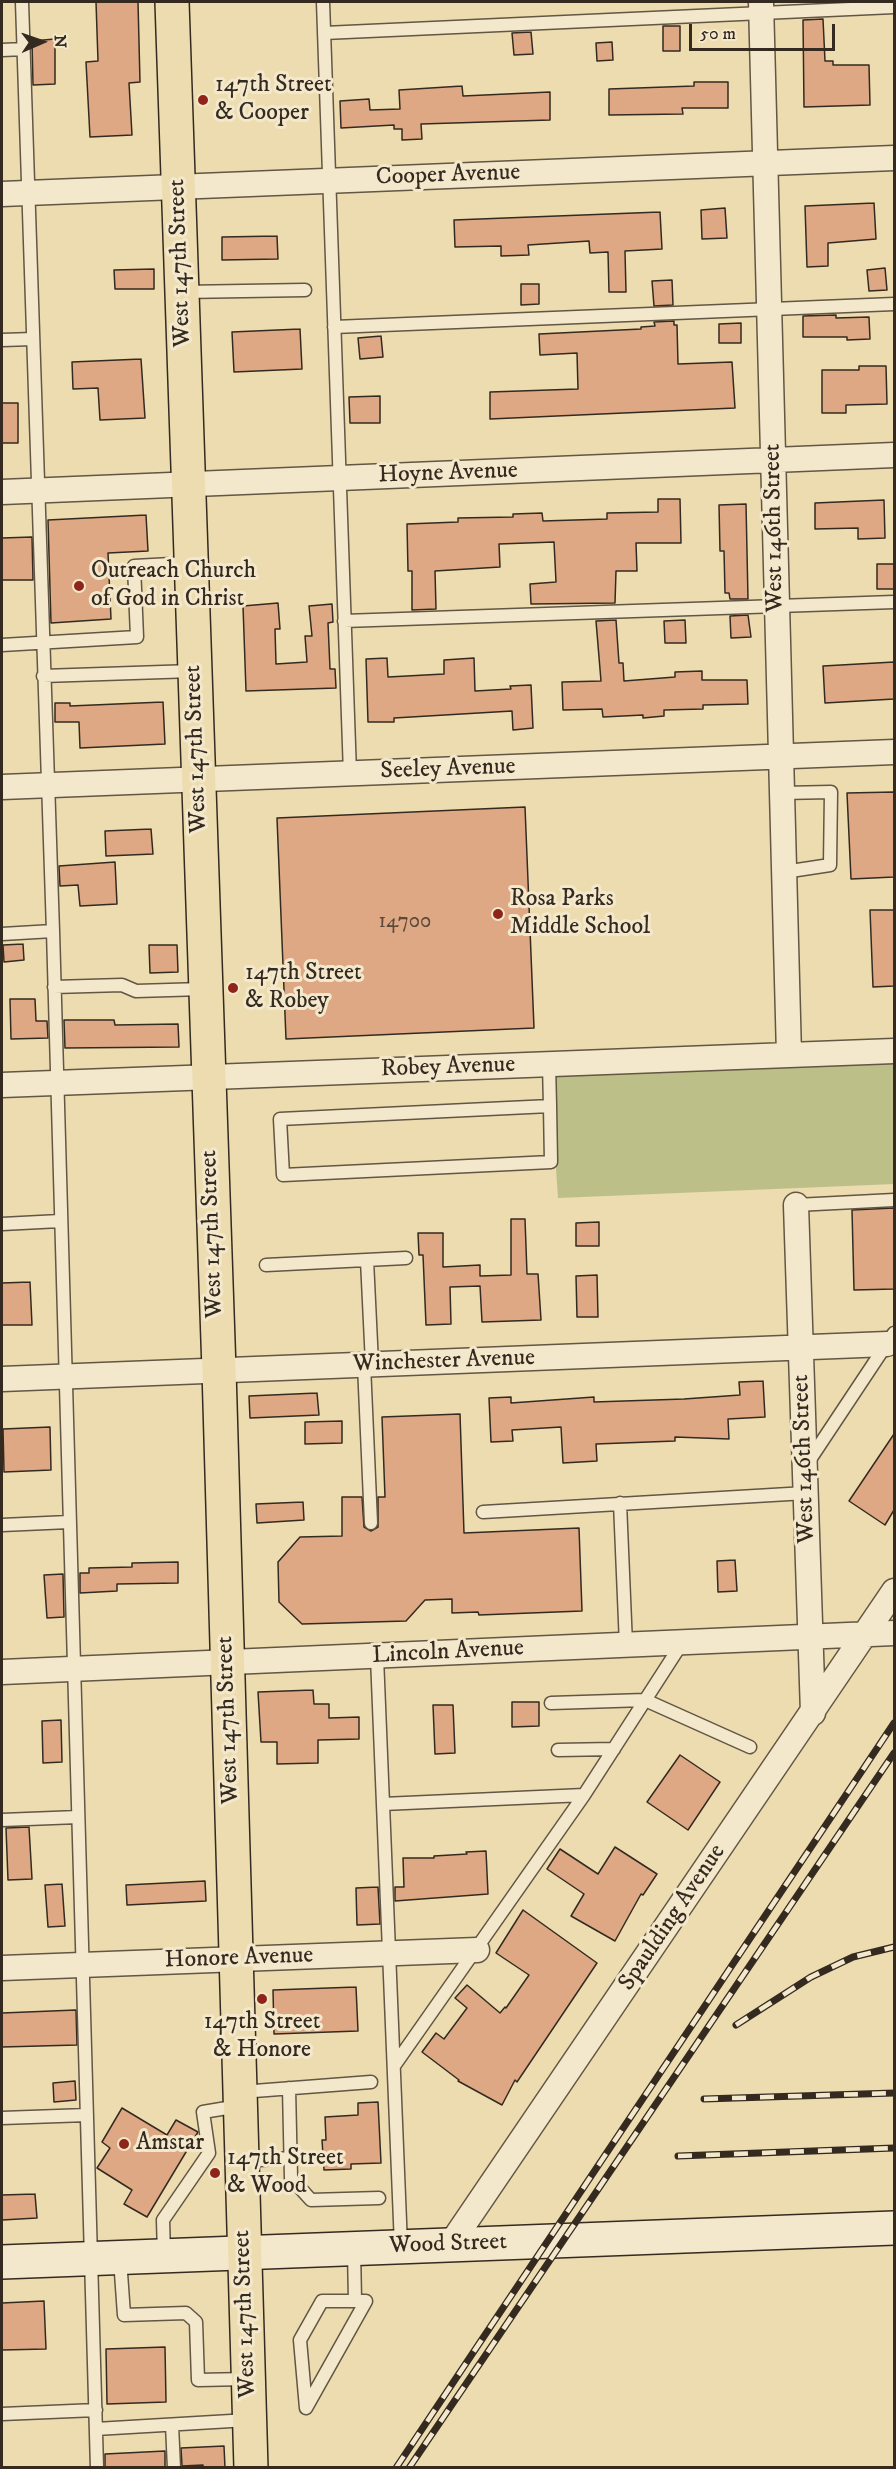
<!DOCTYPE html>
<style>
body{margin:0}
#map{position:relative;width:896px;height:2469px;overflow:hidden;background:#ecdcaf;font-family:"IM FELL DW Pica",serif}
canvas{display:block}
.frame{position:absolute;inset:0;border:3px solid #342a20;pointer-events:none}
.north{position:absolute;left:12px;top:12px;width:60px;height:60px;-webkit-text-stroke:4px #f3e8cb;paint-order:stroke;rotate:88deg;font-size:16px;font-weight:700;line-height:24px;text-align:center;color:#342a20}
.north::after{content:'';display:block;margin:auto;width:21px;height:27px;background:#342a20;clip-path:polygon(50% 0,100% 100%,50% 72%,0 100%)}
.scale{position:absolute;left:689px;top:24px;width:146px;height:27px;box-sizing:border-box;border:3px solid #342a20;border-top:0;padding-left:8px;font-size:18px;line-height:21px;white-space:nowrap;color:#342a20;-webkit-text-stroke:4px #f3e8cb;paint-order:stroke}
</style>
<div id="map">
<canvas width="896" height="2469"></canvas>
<div class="frame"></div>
<div class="north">N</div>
<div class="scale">50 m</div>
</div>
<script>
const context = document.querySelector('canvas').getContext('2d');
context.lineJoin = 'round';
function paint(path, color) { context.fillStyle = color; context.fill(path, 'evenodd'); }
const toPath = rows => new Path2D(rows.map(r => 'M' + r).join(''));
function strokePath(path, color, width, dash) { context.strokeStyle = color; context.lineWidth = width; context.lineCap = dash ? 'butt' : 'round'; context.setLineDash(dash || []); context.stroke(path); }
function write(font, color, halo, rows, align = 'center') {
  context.font = font + ' "IM FELL DW Pica",serif'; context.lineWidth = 6; context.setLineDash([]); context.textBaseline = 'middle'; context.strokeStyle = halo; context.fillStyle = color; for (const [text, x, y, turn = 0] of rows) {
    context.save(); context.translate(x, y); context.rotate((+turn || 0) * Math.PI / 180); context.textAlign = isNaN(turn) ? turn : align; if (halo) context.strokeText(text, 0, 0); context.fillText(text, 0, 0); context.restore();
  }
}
const green = toPath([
 [894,1051,894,1184,558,1198,549,1064]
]);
const building = toPath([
 [96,2,138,2,140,82,129,83,132,135,90,137,86,62,98,61,96,2],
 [823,19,825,61,833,61,833,65,869,65,870,105,804,107,803,20,823,19],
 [663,26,680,26,680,51,663,51,663,26],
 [531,32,533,54,514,55,512,33,531,32],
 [55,39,55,84,33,85,32,41,55,39],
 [612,42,613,60,597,61,596,43,612,42],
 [694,82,728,82,728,108,682,108,683,114,609,115,609,89,694,86,694,82],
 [462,86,463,96,550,92,550,120,421,124,422,139,402,140,402,129,394,129,394,125,341,128,340,101,369,99,370,110,400,109,399,90,462,86],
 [874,203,876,239,828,243,828,266,807,267,805,206,874,203],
 [725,208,727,238,702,239,701,210,725,208],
 [660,212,662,249,625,251,626,292,609,292,608,252,590,253,589,241,528,245,529,255,501,256,501,246,455,247,454,220,660,212],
 [277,236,278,259,222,260,222,237,277,236],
 [885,268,887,290,869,291,867,270,885,268],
 [154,269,154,289,115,289,114,270,154,269],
 [672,280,673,305,654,306,652,281,672,280],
 [521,284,539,284,539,304,521,305,521,284],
 [836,315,836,318,869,317,870,339,847,340,847,337,803,337,803,316,836,315],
 [674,321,674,325,677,325,678,364,732,362,735,408,490,419,490,392,578,389,577,353,540,355,539,334,641,329,641,327,655,326,654,322,674,321],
 [741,323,741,343,719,343,719,324,741,323],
 [300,329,302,369,234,372,232,332,300,329],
 [381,336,383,357,360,359,358,338,381,336],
 [141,359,145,418,100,420,98,388,73,389,72,362,141,359],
 [859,366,886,366,887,404,846,405,846,413,822,413,822,370,859,370,859,366],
 [380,396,380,423,350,423,349,397,380,396],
 [2,403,18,403,18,443,2,443,2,403],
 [658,499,680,499,681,543,636,543,637,571,616,571,615,603,531,604,530,584,556,582,554,542,499,544,500,567,435,571,436,609,412,610,412,571,408,571,407,524,458,522,458,518,513,517,513,514,542,513,543,521,607,519,607,513,658,512,658,499],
 [884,500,885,538,858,539,858,528,815,529,815,503,884,500],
 [746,504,748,599,730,599,729,593,725,593,724,551,720,551,719,505,746,504],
 [146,515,148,551,108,553,111,619,51,623,48,520,146,515],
 [32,537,33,580,2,580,2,538,32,537],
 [877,564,894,564,894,589,877,589,877,564],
 [278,603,280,629,275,629,276,664,307,662,305,636,312,636,309,606,332,604,333,622,328,623,330,669,335,669,336,688,246,691,243,606,278,603],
 [748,615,751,637,731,638,730,616,748,615],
 [616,620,619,663,623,663,624,681,675,677,675,672,702,671,702,680,747,680,748,704,703,705,703,709,664,710,664,716,643,718,643,715,603,717,602,709,563,710,562,682,601,681,596,621,616,620],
 [685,620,686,643,665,643,664,621,685,620],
 [387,658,388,677,444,674,444,660,474,658,475,691,511,689,510,686,531,685,533,728,513,730,512,711,428,716,394,718,394,722,368,722,366,659,387,658],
 [894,662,894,699,825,703,823,666,894,662],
 [163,702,165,744,80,748,79,722,55,722,55,703,70,703,70,706,163,702],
 [894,792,894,877,851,879,847,793,894,792],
 [525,807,534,1028,286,1039,277,818,525,807],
 [151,829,153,854,106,856,105,831,151,829],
 [115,862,117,904,80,906,78,885,60,886,59,866,115,862],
 [870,910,894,910,894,986,873,987,870,910],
 [23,944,24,960,4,962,3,945,23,944],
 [149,945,177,945,178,972,150,973,149,945],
 [10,999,35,999,36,1021,47,1021,48,1038,11,1039,10,999],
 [64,1020,114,1020,115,1025,178,1024,179,1047,65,1048,64,1020],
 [894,1208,894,1289,854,1290,852,1210,894,1208],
 [511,1219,525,1219,527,1274,538,1274,541,1320,482,1322,480,1286,450,1287,451,1324,426,1325,423,1255,419,1255,418,1233,443,1233,443,1267,480,1265,480,1276,511,1275,511,1219],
 [599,1222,599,1246,576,1246,576,1223,599,1222],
 [597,1275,598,1317,577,1317,576,1276,597,1275],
 [30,1282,32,1325,2,1325,2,1283,30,1282],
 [763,1381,765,1417,728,1419,729,1439,675,1437,675,1441,596,1444,597,1461,563,1463,561,1427,512,1430,513,1441,491,1442,489,1398,511,1397,511,1403,594,1397,594,1402,684,1399,740,1395,739,1382,763,1381],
 [317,1393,319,1415,250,1418,249,1396,317,1393],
 [460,1414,464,1533,579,1528,582,1611,479,1615,478,1612,452,1613,452,1599,425,1600,406,1621,302,1624,279,1602,278,1562,300,1537,342,1536,342,1497,362,1497,364,1527,371,1531,378,1527,378,1497,385,1497,382,1417,460,1414],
 [342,1421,342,1443,305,1444,305,1422,342,1421],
 [50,1427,51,1470,4,1472,3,1429,50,1427],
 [894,1434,894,1510,885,1525,849,1501,894,1434],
 [303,1502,304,1520,257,1523,256,1504,303,1502],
 [735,1560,737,1591,718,1592,717,1561,735,1560],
 [178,1562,178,1583,117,1584,117,1591,80,1593,80,1573,89,1573,89,1568,132,1567,132,1563,178,1562],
 [63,1574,64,1617,47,1618,44,1575,63,1574],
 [313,1690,314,1704,329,1704,329,1718,359,1717,359,1739,318,1740,318,1763,277,1764,277,1742,261,1742,258,1692,313,1690],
 [512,1702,539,1702,539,1726,512,1727,512,1702],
 [433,1705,453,1705,455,1753,435,1754,433,1705],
 [61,1720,62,1762,43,1763,42,1721,61,1720],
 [680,1755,720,1782,688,1830,647,1802,680,1755],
 [29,1827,32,1879,8,1880,6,1828,29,1827],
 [615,1847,657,1874,643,1895,641,1894,615,1941,571,1916,584,1894,547,1869,560,1849,598,1874,615,1847],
 [486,1851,488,1894,395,1901,395,1887,404,1887,403,1858,434,1858,434,1856,467,1854,466,1852,486,1851],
 [205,1881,206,1901,127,1905,126,1885,205,1881],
 [62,1884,65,1926,48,1927,45,1885,62,1884],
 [378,1887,380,1924,357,1925,356,1888,378,1887],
 [523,1910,597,1963,517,2082,515,2080,502,2105,458,2081,459,2080,422,2052,436,2033,444,2039,467,2008,455,1998,467,1985,500,2013,505,2007,506,2008,529,1975,496,1953,523,1910],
 [356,1987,358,2031,274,2034,273,1990,356,1987],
 [76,2010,77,2045,2,2047,2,2013,76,2010],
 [75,2081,76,2100,54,2102,53,2083,75,2081],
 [378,2102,381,2163,351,2164,351,2169,324,2170,322,2140,326,2140,325,2117,358,2115,358,2103,378,2102],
 [122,2108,167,2135,176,2120,198,2132,147,2217,124,2204,132,2190,97,2168,110,2148,102,2142,122,2108],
 [35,2194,37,2218,2,2220,2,2195,35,2194],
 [44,2301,46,2349,2,2350,2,2303,44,2301],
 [165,2347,166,2402,107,2404,106,2349,165,2347],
 [224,2446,225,2468,203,2468,203,2465,182,2466,181,2448,224,2446],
 [165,2451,165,2468,105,2468,105,2454,165,2451]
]);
const lane = toPath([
 [22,2,53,931,97,2468],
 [323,2,350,774],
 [324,33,894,7],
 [2,50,24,49],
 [183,292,305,290],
 [334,327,894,304],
 [2,340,33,339],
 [344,621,894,602],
 [2,645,137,637,134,566,190,563],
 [43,676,193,671],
 [782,793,831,792,830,865,784,872],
 [2,934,53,931],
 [54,987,122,985,136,991,203,989],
 [549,1064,550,1106,551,1162,283,1175,280,1119,550,1106],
 [796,1205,894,1200],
 [2,1224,60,1221],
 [367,1260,372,1364],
 [266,1265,406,1258],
 [364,1365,371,1523],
 [807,1464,894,1333],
 [620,1503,626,1645],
 [483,1512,806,1493],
 [2,1525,69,1522],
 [377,1657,401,2246],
 [551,1703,645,1700,750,1747],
 [558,1750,614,1749],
 [383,1804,584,1795],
 [2,1820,78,1817],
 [394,2066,584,1795,682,1643],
 [289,2088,291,2178,311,2200,379,2198],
 [241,2092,371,2082],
 [2,2118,87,2115],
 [244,2161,291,2158],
 [354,2250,355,2301],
 [164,2254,163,2220,209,2153,203,2112,239,2106],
 [120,2259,124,2315,186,2313,196,2322,198,2380,246,2379],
 [322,2301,366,2301,306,2408,300,2340,322,2301],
 [2,2414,96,2410],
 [172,2425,174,2468],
 [96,2429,248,2420]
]);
const street = toPath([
 [761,2,789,1055],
 [2,194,894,158],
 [2,492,894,455],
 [2,787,894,752],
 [2,1085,894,1051],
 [796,1205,813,1713],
 [2,1379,887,1344],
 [2,1672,894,1633],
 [2,1968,477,1950],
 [450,2245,894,1591]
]);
const secondary = toPath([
 [2,2262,894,2228]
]);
const primary = toPath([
 [172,2,219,1370,251,2468]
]);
const rail = toPath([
 [736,2025,811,1977,853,1957,894,1947],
 [704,2099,894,2093],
 [678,2156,894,2148],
 [396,2468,894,1723],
 [409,2468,894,1753]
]);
const markers = [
 [203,100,6,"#8f2418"],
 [79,586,6,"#8f2418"],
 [498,914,6,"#8f2418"],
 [233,988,6,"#8f2418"],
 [262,1999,6,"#8f2418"],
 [124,2144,6,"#8f2418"],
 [215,2173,6,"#8f2418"]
];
const numberNames = [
 ["14700",405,923]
];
const poiNames = [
 ["147th Street",215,86],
 ["& Cooper",215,114],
 ["Outreach Church",91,572],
 ["of God in Christ",91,600],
 ["Rosa Parks",510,900],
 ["Middle School",510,928],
 ["147th Street",245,974],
 ["& Robey",245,1002],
 ["147th Street",262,2023,"center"],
 ["& Honore",262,2051,"center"],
 ["Amstar",136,2144],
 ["147th Street",227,2159],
 ["& Wood",227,2187]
];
const streetNames = [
 ["Cooper Avenue",448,176,-2],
 ["West 147th Street",181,263,-92],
 ["Hoyne Avenue",448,474,-2],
 ["West 146th Street",775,528,-91],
 ["West 147th Street",197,749,-92],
 ["Seeley Avenue",448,770,-2],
 ["Robey Avenue",448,1068,-2],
 ["West 147th Street",213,1234,-92],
 ["Winchester Avenue",444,1362,-2],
 ["West 146th Street",805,1459,-92],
 ["Lincoln Avenue",448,1653,-3],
 ["West 147th Street",229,1720,-92],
 ["Spaulding Avenue",673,1918,-56],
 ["Honore Avenue",239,1959,-2],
 ["Wood Street",448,2245,-2],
 ["West 147th Street",246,2314,-92]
];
paint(green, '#bcbf87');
paint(building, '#dea885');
strokePath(building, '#342a20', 1.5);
strokePath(lane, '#625644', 15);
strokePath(street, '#625644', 27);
strokePath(secondary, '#342a20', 36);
strokePath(primary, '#342a20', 36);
strokePath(lane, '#f3e8cb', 12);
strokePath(street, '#f3e8cb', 24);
strokePath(secondary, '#f3e8cb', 33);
strokePath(primary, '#ecdcaf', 33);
strokePath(rail, '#342a20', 7);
strokePath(rail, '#f3e8cb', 4.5, [14]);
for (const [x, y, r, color] of markers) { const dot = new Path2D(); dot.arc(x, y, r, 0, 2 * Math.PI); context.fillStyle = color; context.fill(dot); strokePath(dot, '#f3e8cb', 2); }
write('21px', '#5e4a39', null, numberNames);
write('24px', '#342a20', '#f3e8cb', poiNames, 'left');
write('24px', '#342a20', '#f3e8cb', streetNames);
</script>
